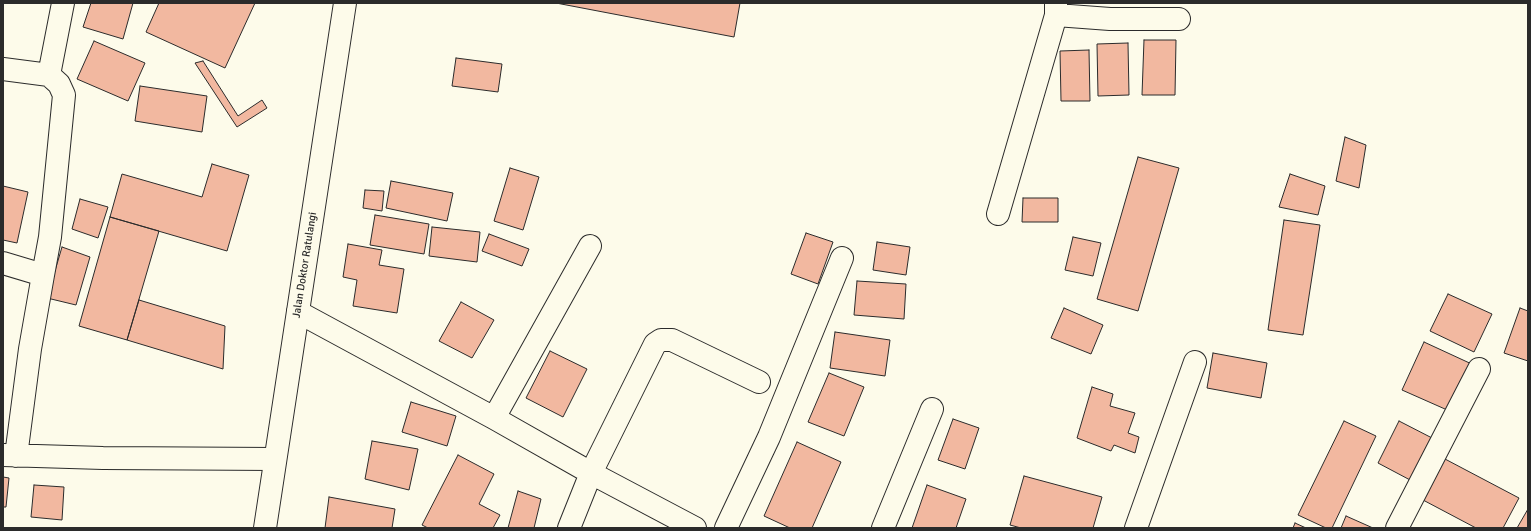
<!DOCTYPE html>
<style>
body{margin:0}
#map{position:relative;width:1531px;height:531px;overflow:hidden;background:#fdfbea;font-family:Signika,sans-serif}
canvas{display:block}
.frame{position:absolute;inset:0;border:4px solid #2b2b2b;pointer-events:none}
</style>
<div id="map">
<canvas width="1531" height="531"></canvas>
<div class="frame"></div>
</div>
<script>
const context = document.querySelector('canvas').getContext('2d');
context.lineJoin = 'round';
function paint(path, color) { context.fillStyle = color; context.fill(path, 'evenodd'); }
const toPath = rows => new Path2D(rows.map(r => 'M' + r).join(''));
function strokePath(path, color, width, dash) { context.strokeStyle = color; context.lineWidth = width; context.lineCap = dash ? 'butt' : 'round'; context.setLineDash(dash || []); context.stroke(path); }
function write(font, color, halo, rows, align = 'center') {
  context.font = font + ' Signika,sans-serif'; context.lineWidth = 3; context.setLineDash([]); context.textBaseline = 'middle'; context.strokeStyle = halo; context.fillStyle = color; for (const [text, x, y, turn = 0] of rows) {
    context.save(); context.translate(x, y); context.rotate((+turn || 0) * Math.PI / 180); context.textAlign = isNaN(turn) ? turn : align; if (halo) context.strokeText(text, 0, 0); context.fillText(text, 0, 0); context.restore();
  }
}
const building = toPath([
 [91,3,133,3,123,39,83,27,91,3],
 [159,3,255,3,225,68,146,32,159,3],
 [556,3,740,3,734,37,556,3],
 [1144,40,1176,40,1175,95,1142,95,1144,40],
 [94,41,145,63,128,101,77,79,94,41],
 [1128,43,1129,95,1098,96,1097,44,1128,43],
 [1089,50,1090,101,1061,101,1060,51,1089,50],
 [456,58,502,64,498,92,452,86,456,58],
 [203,61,238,116,262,100,267,108,237,127,195,63,203,61],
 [140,86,207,96,202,132,135,121,140,86],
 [1345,137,1366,145,1359,188,1336,181,1345,137],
 [1138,157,1179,168,1138,311,1097,299,1138,157],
 [212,164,249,175,227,251,110,217,122,174,202,197,212,164],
 [510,168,539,177,523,230,494,221,510,168],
 [1290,174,1325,186,1318,215,1279,207,1290,174],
 [391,181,453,193,447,221,386,208,391,181],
 [3,186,28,192,17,243,3,240,3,186],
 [365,190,384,191,382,211,363,208,365,190],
 [1023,198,1058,198,1058,222,1022,222,1023,198],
 [80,199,108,207,98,238,72,229,80,199],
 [375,215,429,224,424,254,370,245,375,215],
 [110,217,159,231,127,340,79,326,110,217],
 [1284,220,1320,225,1303,335,1268,330,1284,220],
 [432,227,480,232,477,262,429,256,432,227],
 [806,233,833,242,818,284,791,274,806,233],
 [489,234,529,249,522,266,482,251,489,234],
 [1073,237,1101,243,1093,276,1065,270,1073,237],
 [877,242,910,247,906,275,873,270,877,242],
 [348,244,382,250,379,265,404,269,397,313,353,306,357,280,343,277,348,244],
 [62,247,90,257,76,305,47,298,62,247],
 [857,281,906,284,904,319,854,315,857,281],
 [1448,294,1492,314,1474,352,1430,331,1448,294],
 [139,300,225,326,223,369,127,340,139,300],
 [461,302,494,320,472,358,439,341,461,302],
 [1064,308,1103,325,1091,354,1051,338,1064,308],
 [1520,308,1528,311,1528,361,1504,353,1520,308],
 [835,332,890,340,885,376,830,368,835,332],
 [1424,342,1476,366,1454,413,1402,390,1424,342],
 [550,351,587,369,563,417,526,398,550,351],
 [1213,353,1267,363,1261,398,1207,388,1213,353],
 [829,373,864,387,844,436,808,422,829,373],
 [1092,387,1113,394,1110,406,1135,413,1128,433,1139,437,1135,453,1114,445,1111,451,1077,438,1092,387],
 [411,402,456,416,447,446,402,432,411,402],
 [953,419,979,428,965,469,938,460,953,419],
 [1344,421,1376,436,1332,528,1326,528,1298,515,1344,421],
 [1399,421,1434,439,1412,481,1378,463,1399,421],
 [372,441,418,449,409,490,365,479,372,441],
 [797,442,841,462,812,528,790,528,764,516,797,442],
 [458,455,494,474,479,504,500,515,493,528,428,528,422,525,458,455],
 [1445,459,1519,498,1503,528,1476,528,1423,500,1445,459],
 [1024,476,1102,497,1093,528,1021,528,1010,525,1024,476],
 [3,477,9,478,6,507,3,507,3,477],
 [34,485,64,487,62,520,31,517,34,485],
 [927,485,966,499,956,528,912,528,927,485],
 [518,491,541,499,534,528,508,528,518,491],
 [329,497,395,509,392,528,325,528,329,497],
 [1528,509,1528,528,1517,528,1528,509],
 [1346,516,1373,528,1341,528,1346,516],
 [1295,523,1306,528,1293,528,1295,523]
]);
const street = toPath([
 [1056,15,1110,19,1179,19],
 [3,69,49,75,59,84,64,95,50,237,43,275],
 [49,75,63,3],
 [998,214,1056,15,1056,3],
 [3,263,43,275,30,349,16,456],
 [298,312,494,418,591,473,695,528],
 [494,418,590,246],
 [3,455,103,458,275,459],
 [569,528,591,473,655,344,661,340,672,340,759,382],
 [726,528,769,437,842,258],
 [883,528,932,409],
 [1136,528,1195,362],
 [1397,528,1479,369]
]);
const highway = toPath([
 [265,528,345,3]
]);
const streetNames = [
 ["Jalan Doktor Ratulangi",305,265,-81]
];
paint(building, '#f2b8a0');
strokePath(building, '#2b2b2b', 1);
strokePath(street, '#2b2b2b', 24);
strokePath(highway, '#2b2b2b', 24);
strokePath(street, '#fdfbea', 22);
strokePath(highway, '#fdfbea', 22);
write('11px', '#2b2b2b', '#fdfbea', streetNames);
</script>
